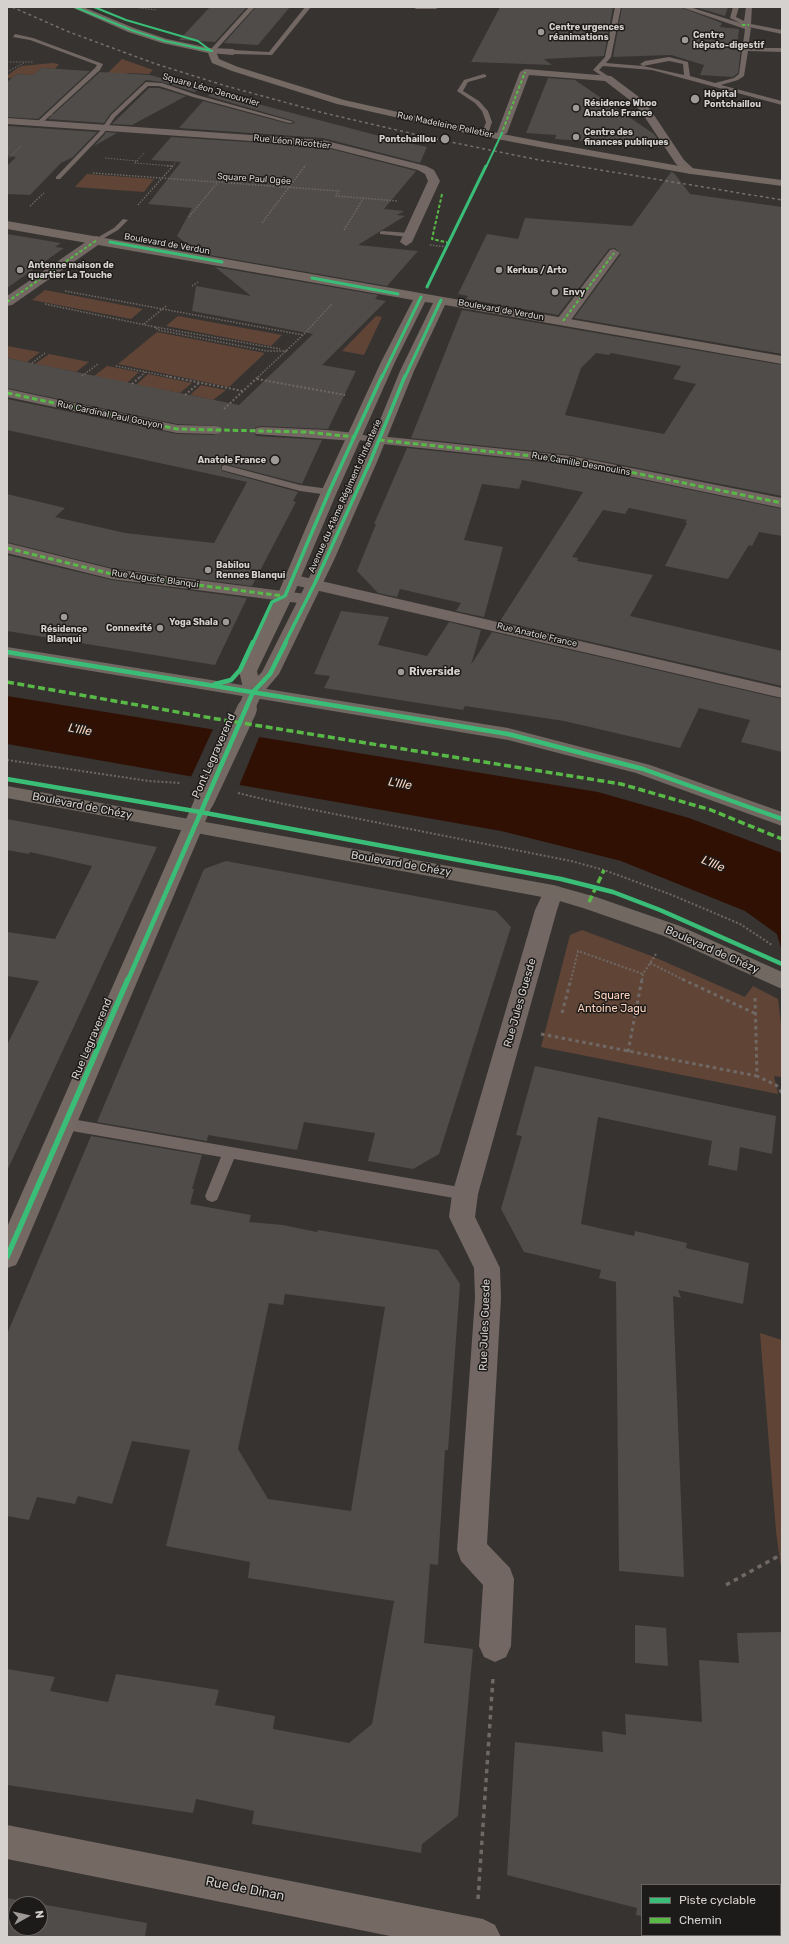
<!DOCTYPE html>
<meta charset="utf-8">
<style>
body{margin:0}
#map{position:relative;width:789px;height:1944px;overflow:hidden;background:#363331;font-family:Rubik,sans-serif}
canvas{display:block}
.frame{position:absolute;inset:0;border:8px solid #d5d1cf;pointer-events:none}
.legend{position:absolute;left:641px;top:1884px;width:140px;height:52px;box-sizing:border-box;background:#1d1b19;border:1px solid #676462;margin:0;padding:5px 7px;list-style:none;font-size:12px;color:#d5d1cf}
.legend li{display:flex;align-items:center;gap:8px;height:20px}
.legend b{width:20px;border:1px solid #676462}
.north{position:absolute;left:8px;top:1896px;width:40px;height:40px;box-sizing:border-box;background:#1d1b19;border:1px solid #676462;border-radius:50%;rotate:82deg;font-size:11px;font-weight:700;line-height:16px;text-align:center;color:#d5d1cf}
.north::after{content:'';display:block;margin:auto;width:14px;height:18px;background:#9d9a98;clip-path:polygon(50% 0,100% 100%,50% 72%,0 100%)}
</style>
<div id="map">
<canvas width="789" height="1944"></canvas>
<div class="frame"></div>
<ul class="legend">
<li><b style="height:5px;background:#3abd76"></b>Piste cyclable</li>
<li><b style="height:5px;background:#58b947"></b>Chemin</li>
</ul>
<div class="north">N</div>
</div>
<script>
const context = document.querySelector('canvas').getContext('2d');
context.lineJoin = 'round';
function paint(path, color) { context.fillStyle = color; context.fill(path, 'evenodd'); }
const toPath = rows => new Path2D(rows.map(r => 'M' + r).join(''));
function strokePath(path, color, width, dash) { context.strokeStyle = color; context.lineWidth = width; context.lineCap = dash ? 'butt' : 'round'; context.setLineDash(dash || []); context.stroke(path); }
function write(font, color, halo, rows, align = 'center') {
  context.font = font + ' Rubik,sans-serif'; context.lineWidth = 3; context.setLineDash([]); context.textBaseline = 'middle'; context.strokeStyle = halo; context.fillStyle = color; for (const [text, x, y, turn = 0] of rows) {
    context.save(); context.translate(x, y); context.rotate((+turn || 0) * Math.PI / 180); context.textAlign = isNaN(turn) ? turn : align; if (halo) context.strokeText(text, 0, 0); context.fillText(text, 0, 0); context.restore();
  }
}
const green = toPath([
 [122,59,153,70,149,74,129,73,118,76,111,84,114,84,95,102,91,102,83,110,86,111,81,116,75,115,71,119,49,116,51,114,65,115],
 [52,63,59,64,55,69,42,68,33,75,17,74,12,78,7,78,7,76,16,69,22,66],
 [87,174,154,179,144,192,75,187],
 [45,290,143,309,131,319,32,300],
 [178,316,282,335,271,346,166,326],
 [376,316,382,317,364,355,342,351],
 [157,332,265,353,229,387,118,364],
 [7,346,40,352,27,362,7,358],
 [49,354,89,362,76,372,35,364],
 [107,366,139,372,127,383,94,376],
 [148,374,192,383,180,393,136,385],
 [201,385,226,390,213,400,190,395],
 [582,930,654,957,745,997,753,986,778,999,782,1033,782,1077,774,1076,778,1094,541,1047,570,935],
 [760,1333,782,1340,782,1575,776,1531]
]);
const water = toPath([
 [7,696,598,792,689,818,782,853,782,952,777,934,745,911,621,861,501,831,7,744]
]);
const pier = toPath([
 [214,727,260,735,239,786,191,777]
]);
const building = toPath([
 [210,7,247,7,215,42,179,40],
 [256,7,290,7,258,45,224,43],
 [500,7,613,7,604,56,544,59,552,65,471,62],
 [622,7,680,7,722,23,720,27,739,29,737,46,741,48,738,73,733,77,700,75,704,65,671,55,613,57],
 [695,7,728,7,725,16],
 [42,68,90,71,38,119,7,117,7,82,17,74,33,75],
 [100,72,150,75,201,89,194,92,162,82,146,80,110,114,104,123,48,119],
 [548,78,575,80,654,134,663,147,555,139,556,135,526,133],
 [149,88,159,88,186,96,132,125,112,124],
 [212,92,395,140,427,147,420,163,323,138,179,128,203,101,289,124,295,123,294,121,208,96],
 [7,126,97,132,73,157,61,163,30,195,7,194,7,166,16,157,7,156],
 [106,132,117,133,94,146,105,134],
 [171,137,323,147,416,171,384,209,404,211,397,215,405,216,358,245,418,251,387,286,198,253,177,236,192,208,148,204,181,162,151,160],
 [671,172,674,173,690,194,782,207,782,354,574,318,621,254,615,248,609,249,558,315,466,299,468,296,458,294,487,234,518,239,525,218,632,226],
 [7,234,61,243,55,247,64,248,7,288],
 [215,267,378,295,375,299,386,301,322,365,356,371,328,429,261,426,256,427,253,430,256,436,322,440,302,484,225,464,221,465,222,471,298,492,293,501,296,502,252,586,112,568,7,542,7,494,65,508,55,517,125,533,214,543,247,482,7,430,7,399,177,434,215,435,220,434,223,431,221,426,177,424,7,388,7,358,239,405,313,334,192,311,196,286,251,296],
 [462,310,782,365,782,496,571,455,411,438],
 [596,353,609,355,611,353,681,366,673,379,696,384,664,434,565,415,581,368],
 [407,448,571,465,782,509,782,536,759,532,752,546,749,545,728,579,665,566,687,523,685,522,687,520,629,508,625,514,603,510,572,557,578,558,577,561,653,575,630,616,782,651,782,686,500,621,583,492,522,480,519,489,482,484,464,540,503,547,484,617,456,611,461,603,400,589,397,597,378,593,357,571,376,524,374,524],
 [7,555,112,580,247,598,215,665,7,631],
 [341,611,389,617,378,645,427,656,449,622,481,630,471,665,492,632,782,699,782,752,741,742,750,720,699,708,680,748,564,721,465,706,463,710,324,688,330,676,314,674],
 [7,819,157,847,7,1171,7,1045,39,981,7,976,7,932,55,939,92,866,30,852,29,854,7,850],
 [226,861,496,911,511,927,439,1154,413,1169,368,1161,375,1133,304,1122,297,1150,208,1135,207,1141,97,1122,204,869],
 [535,1066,776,1116,772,1154,740,1147,737,1171,708,1165,712,1141,598,1117,581,1224,634,1236,635,1231,687,1243,686,1248,749,1263,743,1304,678,1290,681,1298,673,1296,684,1577,619,1571,616,1282,599,1278,601,1270,524,1252,501,1209,522,1136,516,1135],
 [91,1136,202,1155,192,1189,194,1189,190,1204,251,1215,249,1222,283,1225,317,1232,318,1230,438,1250,460,1284,448,1450,445,1450,438,1565,430,1564,424,1643,473,1649,458,1816,422,1844,421,1853,252,1824,254,1811,196,1799,193,1813,7,1785,7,1669,55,1677,50,1691,108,1702,116,1674,219,1690,215,1705,275,1716,273,1729,349,1743,372,1724,394,1601,248,1578,250,1562,166,1546,190,1450,132,1441,112,1504,78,1496,75,1504,37,1497,29,1520,7,1516,7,1334],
 [285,1294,385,1307,351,1511,268,1499,238,1449,269,1303,283,1305],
 [635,1625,666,1628,668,1666,635,1663],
 [782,1632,782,1937,748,1937,738,1935,780,1935,780,1885,642,1885,642,1916,636,1915,637,1908,507,1875,515,1742,603,1752,602,1731,626,1735,625,1714,702,1722,699,1660,739,1663,737,1633],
 [7,1898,147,1923,145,1937,7,1937],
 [16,1904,40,1904,40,1928,16,1928]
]);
const streetTunnel = toPath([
 [215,430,261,431]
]);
const pathFar4 = toPath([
 [139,8,157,10],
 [7,62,33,62],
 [7,72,24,63],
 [105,158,137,161,134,163,172,166],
 [7,160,22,145],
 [137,161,145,152],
 [172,167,176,162],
 [304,167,306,164]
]);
const pathFar3 = toPath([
 [167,166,172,166],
 [93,173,339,191,336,196,398,201],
 [138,205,173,166],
 [30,206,44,193],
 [189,217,217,183],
 [262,223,305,166],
 [344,230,363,199],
 [430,245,448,247],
 [192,286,198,282],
 [65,291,303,335],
 [45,304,155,327,158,330,267,351,287,351],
 [144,324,166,306],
 [155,327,280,349],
 [32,363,45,353],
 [116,366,171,377],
 [82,376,98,364],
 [140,377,145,372],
 [258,377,303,335,332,304]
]);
const pathFar2 = toPath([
 [166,376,243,391],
 [257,379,345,395],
 [132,384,141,376],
 [185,395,199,383],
 [224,409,259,376],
 [7,760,149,781,181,783],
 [238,793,284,804,571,861,604,870,672,895,740,924,772,945],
 [650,963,684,980],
 [571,980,578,951,643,974],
 [642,980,643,974,656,954]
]);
const pathFar1 = toPath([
 [682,979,754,1013],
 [755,998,757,1076,776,1085,782,1093],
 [562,1013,571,979],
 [541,1034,757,1076],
 [628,1052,642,979]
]);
const path = toPath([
 [726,1585,782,1554],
 [478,1899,493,1678]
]);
const lane = toPath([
 [249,7,255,7,214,52,210,52,210,50,249,7],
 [305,7,311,7,272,55,233,54,230,52,233,50,269,52,305,7],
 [413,7,439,7,436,9,416,9,413,7],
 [615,7,621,7,611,57,606,63,643,66,640,64,645,61,669,57,688,62,690,76,715,83,734,78,739,74,745,29,681,7,690,7,740,23,730,18,733,7,739,7,736,17,744,21,746,7,752,7,751,24,782,30,782,34,749,27,751,28,748,48,782,48,782,52,748,51,744,76,738,80,721,85,782,101,782,105,652,70,603,66,599,70,611,78,606,79,593,70,605,57,615,7],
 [669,61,683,64,684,75,643,66,669,61],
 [15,34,33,38,103,64,100,70,41,124,36,123,95,68,97,65,30,40,13,37,15,34],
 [484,74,486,75,486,77,468,82,463,91,479,101,488,111,492,122,488,134,485,136,482,134,486,122,482,111,475,103,457,91,464,80,484,74],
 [146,82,162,83,197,95,294,122,289,123,193,97,159,86,148,86,115,117,104,133,60,179,56,179,56,177,100,131,111,115,146,82],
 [123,219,128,220,118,230,99,241,95,241,95,239,114,228,123,219],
 [382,231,409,233,413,235,409,237,380,234,380,232,382,231],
 [355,434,379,437,383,440,379,443,352,439,351,437,355,434],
 [225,465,300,485,329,489,334,492,329,495,300,491,222,470,222,466,225,465],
 [66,1118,465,1188,470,1190,472,1194,470,1198,465,1200,234,1159,217,1200,212,1202,207,1200,205,1196,221,1157,66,1130,61,1128,59,1124,61,1120,66,1118]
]);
const street = toPath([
 [212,48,233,49,238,52,233,55,209,53,207,51,209,49,212,48],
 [525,69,611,76,639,97,650,109,684,160,696,171,691,174,687,173,676,164,642,113,631,101,605,81,529,75,507,133,502,136,498,135,497,133,520,72,525,69],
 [7,118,323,140,426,166,434,170,440,181,412,242,406,246,400,242,428,181,425,174,418,170,323,146,7,124,7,118],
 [97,236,103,240,101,243,12,305,7,306,7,296,93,237,97,236],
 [614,249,620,253,568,324,558,324,556,321,558,318,610,250,614,249],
 [7,389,177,425,215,426,220,427,222,430,220,433,215,434,177,433,7,397,7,389],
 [261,427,327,430,355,433,360,434,362,437,360,440,355,441,256,434,254,431,256,428,261,427],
 [379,436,571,456,782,498,782,508,571,464,374,443,372,440,374,437,379,436],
 [7,543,112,569,306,594,312,595,314,599,312,603,306,604,112,579,7,553,7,543],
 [291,574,782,688,782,698,285,583,283,579,285,575,291,574],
 [553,885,560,887,563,892,557,910,478,1194,475,1217,500,1268,501,1298,487,1544,510,1568,514,1579,511,1646,506,1657,495,1662,484,1657,479,1646,483,1585,461,1561,457,1550,475,1298,474,1268,449,1217,452,1194,535,910,546,887,553,885]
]);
const secondary = toPath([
 [71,7,83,7,134,28,167,39,215,49,219,59,238,67,344,100,461,126,544,142,691,168,782,180,782,186,691,174,544,148,461,132,337,104,232,71,212,63,208,53,162,43,128,32,71,7],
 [7,221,782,356,782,364,445,305,414,371,377,462,334,560,279,674,262,694,253,713,247,715,241,713,238,709,244,692,239,671,277,596,321,492,381,362,413,300,7,229,7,221],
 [425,302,433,303,400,371,363,462,318,560,262,672,258,676,257,671,293,596,337,492,395,362,425,302],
 [204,795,211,796,214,801,20,1257,16,1265,7,1268,7,1227,194,801,197,796,204,795],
 [7,1825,483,1919,495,1925,501,1937,395,1937,7,1859,7,1825]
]);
const primary = toPath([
 [7,647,508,728,650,765,782,812,782,826,636,773,508,740,7,657,7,647],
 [7,786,553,885,596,897,680,926,782,972,782,989,664,936,583,908,553,899,7,798,7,786]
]);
const rail = toPath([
 [12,7,69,32,156,64,226,86,324,113,431,138,534,159,782,200]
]);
const secondaryBridge = toPath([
 [204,801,247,709]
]);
const quietFar2 = toPath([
 [742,25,749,25],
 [501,135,525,72],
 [442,194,432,239,449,243],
 [7,302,97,240],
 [563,321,614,253]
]);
const quietFar1 = toPath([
 [7,393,177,429,306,432,355,437],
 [379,440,571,460,782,503],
 [7,548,112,574,283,596]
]);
const quiet = toPath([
 [7,682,217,719,621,784,711,810,782,839],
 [589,902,604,870]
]);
const cyclewayFar4 = toPath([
 [75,7,131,30,165,41,212,51],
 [94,7,126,20,198,41,210,50],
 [486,167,502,133]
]);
const cyclewayFar3 = toPath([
 [110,242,222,262],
 [312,278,398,294],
 [427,287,486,166],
 [382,377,421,297],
 [405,377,441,300]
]);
const cyclewayFar2 = toPath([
 [253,643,272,602,285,596,329,492,382,376],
 [285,643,315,583,370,462,405,376]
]);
const cyclewayFar1 = toPath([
 [7,652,508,734,643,769,782,819],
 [215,684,231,680,240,670,253,642],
 [7,779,200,812,561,879,613,892,660,910,782,964],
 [128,980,253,692,270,674,286,642]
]);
const cycleway = toPath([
 [7,1257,128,979]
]);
const markers = [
 [541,32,4,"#9d9a98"],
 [685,40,4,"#9d9a98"],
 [695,99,5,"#9d9a98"],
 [576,108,4,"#9d9a98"],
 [576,137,4,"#9d9a98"],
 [445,139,5,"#9d9a98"],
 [20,270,4,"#9d9a98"],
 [499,270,4,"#9d9a98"],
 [555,292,4,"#9d9a98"],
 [275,460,5,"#9d9a98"],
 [208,570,4,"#9d9a98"],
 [64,617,4,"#9d9a98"],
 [226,622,4,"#9d9a98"],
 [160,628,4,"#9d9a98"],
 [401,672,4,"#9d9a98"]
];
const farPoinames = [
 ["Centre urgences",549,27],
 ["réanimations",549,37],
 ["Centre",693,35],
 ["hépato-digestif",693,45],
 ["Hôpital",704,94],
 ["Pontchaillou",704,104],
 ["Résidence Whoo",584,103],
 ["Anatole France",584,113],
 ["Centre des",584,132],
 ["finances publiques",584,142],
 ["Pontchaillou",436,139,"right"],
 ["Antenne maison de",28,265],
 ["quartier La Touche",28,275],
 ["Kerkus / Arto",507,270],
 ["Envy",563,292],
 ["Anatole France",266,460,"right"],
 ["Babilou",216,565],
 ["Rennes Blanqui",216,575],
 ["Yoga Shala",218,622,"right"],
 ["Connexité",152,628,"right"],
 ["Résidence",64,629,"center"],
 ["Blanqui",64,639,"center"]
];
const farStreetnames = [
 ["Square Léon Jenouvrier",211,90,16],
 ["Rue Madeleine Pelletier",445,125,12],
 ["Rue Léon Ricottier",292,142,6],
 ["Square Paul Ogée",254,179,4],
 ["Boulevard de Verdun",167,244,10],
 ["Boulevard de Verdun",501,310,10],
 ["Rue Cardinal Paul Gouyon",110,415,12],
 ["Rue Camille Desmoulins",581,464,10],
 ["Avenue du 41ème Régiment d'Infanterie",345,496,-66],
 ["Rue Auguste Blanqui",155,579,8],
 ["Rue Anatole France",537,635,13]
];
const poiNames = [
 ["Riverside",409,672]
];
const streetNames = [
 ["Pont Legraverend",214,756,-66],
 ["Boulevard de Chézy",82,806,11],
 ["Boulevard de Chézy",401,864,10],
 ["Boulevard de Chézy",712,950,24],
 ["Rue Jules Guesde",520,1003,-74],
 ["Rue Legraverend",92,1039,-67],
 ["Rue Jules Guesde",485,1325,-88]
];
const parkNames = [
 ["Square",612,996],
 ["Antoine Jagu",612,1009]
];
const waterNames = [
 ["L'Ille",80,730,10],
 ["L'Ille",400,784,10],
 ["L'Ille",713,864,22]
];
const nearStreetnames = [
 ["Rue de Dinan",245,1889,11]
];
paint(green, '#604537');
paint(water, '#311004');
paint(pier, '#363331');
paint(building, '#4f4c4a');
strokePath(streetTunnel, '#4e4b49', 16, [16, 8]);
strokePath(pathFar4, '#706864', 1, [1.5, 1.5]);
strokePath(pathFar3, '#706864', 1.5, [1.5, 1.5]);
strokePath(pathFar2, '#706864', 2, [2, 2]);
strokePath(pathFar1, '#706864', 3, [3.5, 3.5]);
strokePath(path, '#706864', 3.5, [4.5, 4.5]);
paint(lane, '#726762');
paint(street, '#726762');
paint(secondary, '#746963');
paint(primary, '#726862');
strokePath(rail, '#77706d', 1.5, [3, 3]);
strokePath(secondaryBridge, '#746963', 20);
strokePath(quietFar2, '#58b947', 2, [3.5, 2]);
strokePath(quietFar1, '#58b947', 3, [5.5, 3]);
strokePath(quiet, '#58b947', 3.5, [7, 3.5]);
strokePath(cyclewayFar4, '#3abd76', 2);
strokePath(cyclewayFar3, '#3abd76', 3);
strokePath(cyclewayFar2, '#3abd76', 3.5);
strokePath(cyclewayFar1, '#3abd76', 4.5);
strokePath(cycleway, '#3abd76', 5.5);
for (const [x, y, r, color] of markers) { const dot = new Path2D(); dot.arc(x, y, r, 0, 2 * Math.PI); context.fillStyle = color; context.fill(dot); strokePath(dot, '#1d1b19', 1.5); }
write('bold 9px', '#d5d1cf', '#1d1b19', farPoinames, 'left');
write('9px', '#d5d1cf', '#1d1b19', farStreetnames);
write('bold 11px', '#d5d1cf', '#1d1b19', poiNames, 'left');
write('11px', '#d5d1cf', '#1d1b19', streetNames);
write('11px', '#fed3bd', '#1d1b19', parkNames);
write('italic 12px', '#ffd4be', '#1d1b19', waterNames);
write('13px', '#d5d1cf', '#1d1b19', nearStreetnames);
</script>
